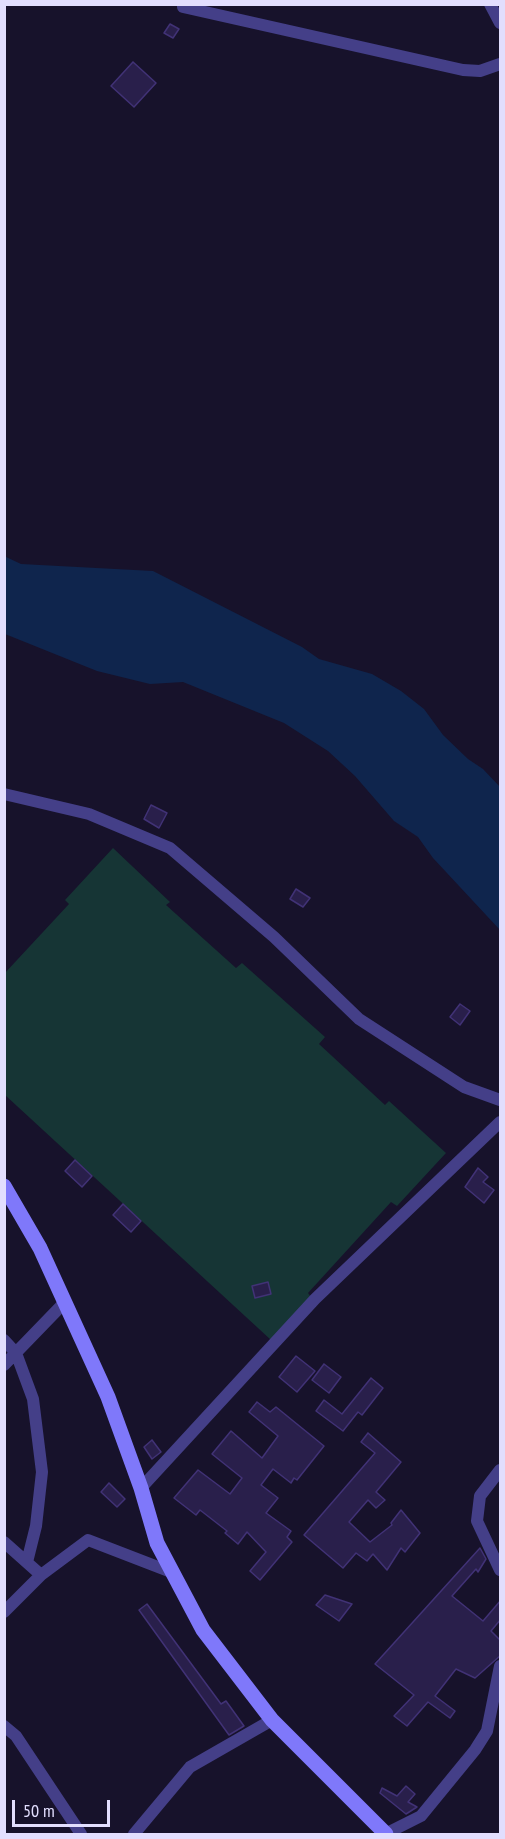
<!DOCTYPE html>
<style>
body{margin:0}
#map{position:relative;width:505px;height:1839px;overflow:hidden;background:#17122b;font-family:"PT Sans Narrow",sans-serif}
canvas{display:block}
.frame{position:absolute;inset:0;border:6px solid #e2defe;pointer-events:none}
.scale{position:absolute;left:12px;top:1800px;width:98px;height:27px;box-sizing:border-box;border:3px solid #e2defe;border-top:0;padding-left:8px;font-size:18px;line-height:21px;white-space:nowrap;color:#e2defe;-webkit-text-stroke:4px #17122b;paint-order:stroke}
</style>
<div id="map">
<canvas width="505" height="1839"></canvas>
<div class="frame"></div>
<div class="scale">50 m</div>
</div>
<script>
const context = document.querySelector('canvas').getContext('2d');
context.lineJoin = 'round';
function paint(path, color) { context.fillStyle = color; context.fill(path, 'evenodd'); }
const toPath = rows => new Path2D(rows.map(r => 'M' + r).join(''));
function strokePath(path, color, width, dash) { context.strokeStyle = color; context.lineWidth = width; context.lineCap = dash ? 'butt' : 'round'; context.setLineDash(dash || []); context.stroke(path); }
const green = toPath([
 [113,848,170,902,166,905,236,968,242,963,325,1037,319,1044,385,1105,389,1101,446,1153,397,1206,391,1202,308,1293,311,1297,271,1340,5,1095,4,974,69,904,65,900]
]);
const water = toPath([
 [4,556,21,564,153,571,302,647,319,659,372,674,401,691,424,709,443,735,468,759,483,769,500,787,500,930,433,858,418,837,394,821,355,776,328,751,284,723,183,682,150,684,97,671,5,634]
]);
const building = toPath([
 [170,24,179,29,173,38,164,33,170,24],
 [133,62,156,83,134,107,111,86,133,62],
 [151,805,167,813,159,828,144,819,151,805],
 [296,889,310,898,303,907,290,899,296,889],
 [460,1004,470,1011,460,1025,450,1017,460,1004],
 [75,1160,92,1176,82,1187,65,1171,75,1160],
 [478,1168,488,1177,483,1182,494,1190,484,1203,465,1187,478,1168],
 [123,1204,141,1221,131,1232,113,1215,123,1204],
 [268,1282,271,1294,255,1298,252,1286,268,1282],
 [296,1356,315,1371,297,1392,279,1377,296,1356],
 [324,1364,341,1377,329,1393,312,1380,324,1364],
 [371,1378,383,1388,362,1415,358,1412,343,1431,316,1411,324,1400,342,1414,371,1378],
 [257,1402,270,1412,276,1407,324,1446,297,1480,294,1478,291,1483,273,1469,261,1485,278,1498,266,1513,291,1531,287,1537,292,1542,260,1580,250,1571,266,1552,247,1532,238,1544,225,1533,227,1531,200,1510,196,1515,174,1498,198,1470,230,1494,242,1478,212,1454,231,1431,262,1458,278,1436,249,1412,257,1402],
 [368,1433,401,1462,376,1492,385,1500,376,1508,368,1500,349,1522,370,1542,392,1525,391,1523,401,1510,420,1533,405,1552,401,1548,387,1570,373,1554,367,1561,356,1553,343,1568,304,1535,375,1453,361,1442,368,1433],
 [152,1440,161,1452,152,1459,144,1447,152,1440],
 [109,1483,125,1499,117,1507,101,1492,109,1483],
 [480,1548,486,1559,478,1572,476,1569,452,1596,483,1621,501,1600,501,1619,491,1631,501,1641,501,1655,475,1678,456,1669,435,1696,455,1711,450,1718,428,1702,407,1726,394,1716,414,1695,375,1664,480,1548],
 [325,1595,352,1604,339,1621,316,1605,325,1595],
 [147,1604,221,1704,226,1701,244,1726,229,1735,139,1610,147,1604],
 [406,1786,415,1794,408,1802,417,1807,406,1814,380,1793,382,1788,397,1796,406,1786]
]);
const street = toPath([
 [490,4,500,23],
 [183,7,463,70,480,71,500,64],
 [4,794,89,814,170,848,274,937,359,1019,464,1087,500,1100],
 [4,1340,16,1353,33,1399,42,1472,36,1526,27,1562],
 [4,1365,65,1302],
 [500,1470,480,1496,477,1521,500,1570],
 [141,1488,315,1299,500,1122],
 [4,1542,41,1575],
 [4,1612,41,1575,88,1540,171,1572],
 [4,1726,16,1736,81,1834],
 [134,1834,190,1767,272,1720],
 [385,1834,421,1816,475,1750,487,1731,500,1666]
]);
const secondary = toPath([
 [4,1186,40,1248,108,1397,141,1488,157,1543,203,1630,272,1720,386,1834]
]);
paint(green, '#163535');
paint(water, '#0f254d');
paint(building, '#291f4b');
strokePath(building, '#413276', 1.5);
strokePath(street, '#443f88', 12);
strokePath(secondary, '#7f78fa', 15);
</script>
